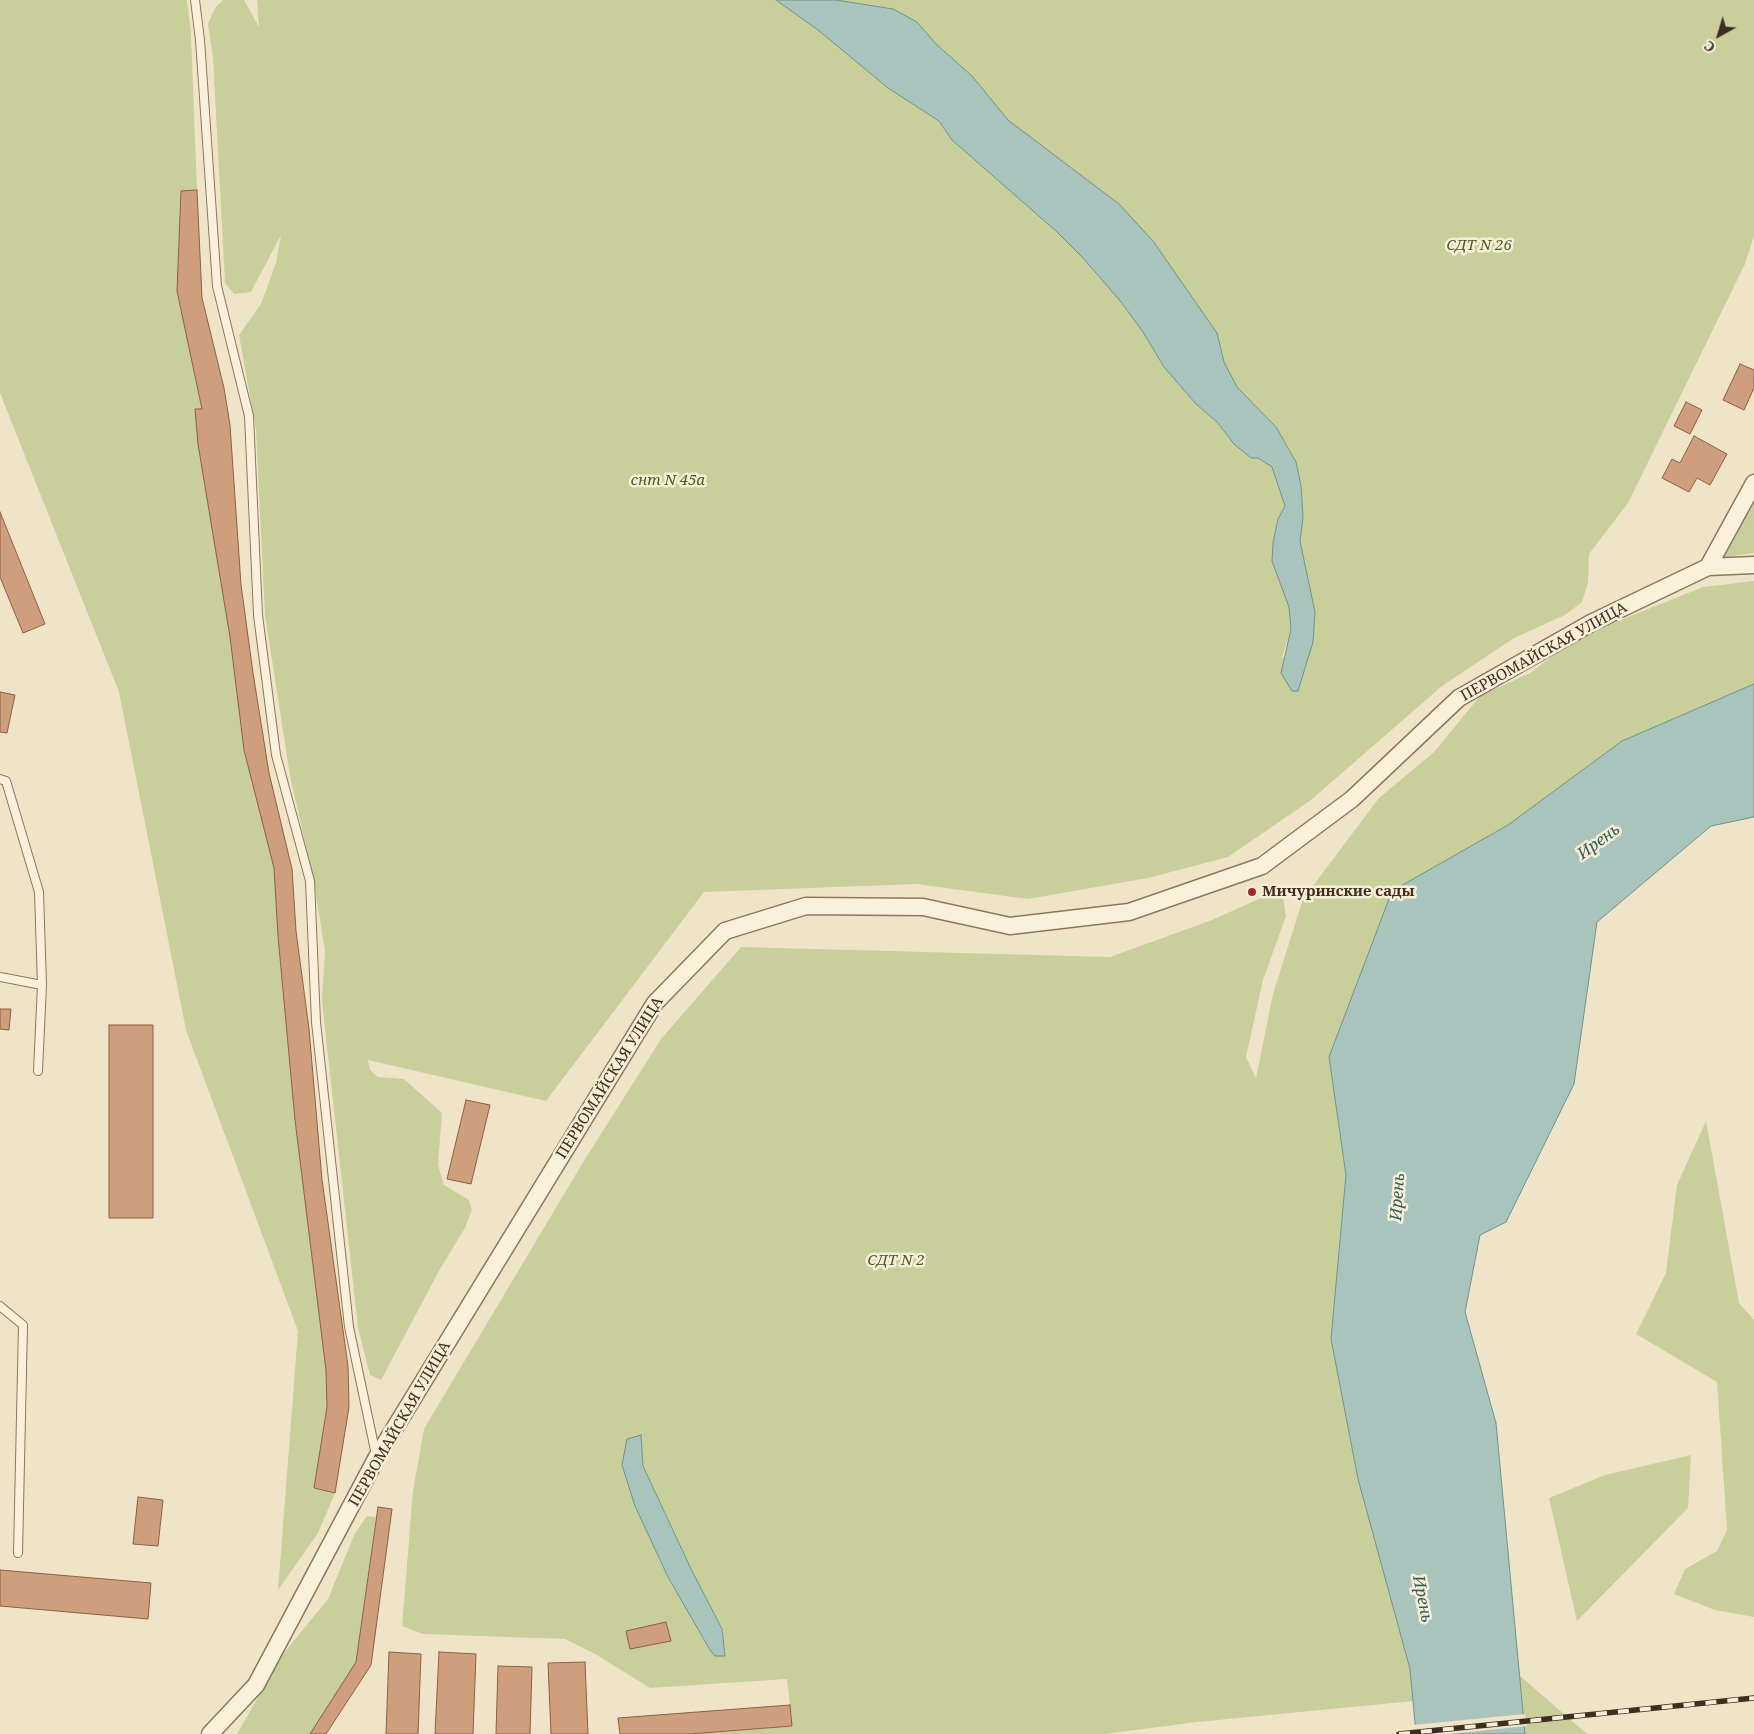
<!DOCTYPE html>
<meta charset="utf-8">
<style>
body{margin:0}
#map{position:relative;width:1754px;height:1734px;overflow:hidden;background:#f0e4c8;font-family:"Noto Serif",serif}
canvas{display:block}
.north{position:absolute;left:1694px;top:10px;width:50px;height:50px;-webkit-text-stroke:4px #f7eed8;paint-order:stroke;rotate:219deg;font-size:14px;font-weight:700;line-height:20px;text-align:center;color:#3d2e20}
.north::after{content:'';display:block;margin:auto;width:18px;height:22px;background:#3d2e20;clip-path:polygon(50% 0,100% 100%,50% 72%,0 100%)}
</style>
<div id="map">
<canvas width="1754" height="1734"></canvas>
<div class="north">С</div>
</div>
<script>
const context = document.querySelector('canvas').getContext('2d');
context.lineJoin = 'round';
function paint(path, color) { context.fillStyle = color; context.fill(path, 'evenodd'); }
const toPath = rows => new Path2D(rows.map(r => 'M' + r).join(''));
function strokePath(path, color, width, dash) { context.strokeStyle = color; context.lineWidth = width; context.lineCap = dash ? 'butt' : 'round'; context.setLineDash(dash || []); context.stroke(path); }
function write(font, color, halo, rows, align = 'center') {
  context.font = font + ' "Noto Serif",serif'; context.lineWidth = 5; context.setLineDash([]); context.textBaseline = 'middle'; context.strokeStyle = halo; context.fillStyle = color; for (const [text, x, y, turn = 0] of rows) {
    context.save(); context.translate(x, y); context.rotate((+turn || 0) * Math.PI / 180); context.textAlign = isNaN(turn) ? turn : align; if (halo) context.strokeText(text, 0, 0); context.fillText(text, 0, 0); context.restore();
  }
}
const green = toPath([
 [0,0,187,0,191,34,197,190,181,191,177,291,202,409,213,523,240,699,244,750,274,868,278,936,295,1120,326,1370,327,1407,314,1488,335,1493,318,1533,278,1590,298,1331,186,1030,119,692,0,393],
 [223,0,244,0,259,27,257,0,776,0,818,30,888,88,939,121,952,140,1057,232,1083,258,1121,302,1143,332,1164,367,1196,404,1217,422,1234,444,1272,467,1285,506,1278,519,1273,543,1272,561,1289,607,1291,629,1282,658,1313,642,1315,612,1300,541,1303,518,1301,486,1296,462,1276,427,1237,387,1224,362,1217,333,1119,204,1008,120,972,76,936,44,917,22,859,4,836,0,1754,0,1754,236,1745,264,1628,503,1589,554,1588,583,1582,602,1565,615,1514,638,1442,686,1311,800,1228,857,1148,878,1028,899,916,884,704,892,546,1101,368,1060,370,1070,378,1077,404,1079,442,1113,438,1165,444,1185,469,1200,472,1210,465,1228,440,1269,381,1380,370,1375,358,1328,322,1001,325,951,313,877,290,776,265,615,256,430,239,335,261,304,276,263,281,235,251,292,234,294,225,283,213,58,208,24,215,8],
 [1754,502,1754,553,1720,558],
 [1754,581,1754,684,1622,741,1508,825,1392,891,1329,1057,1346,1175,1331,1339,1358,1479,1410,1669,1414,1701,1197,1722,1105,1734,690,1734,792,1726,787,1679,650,1688,595,1654,565,1639,423,1634,402,1626,413,1491,424,1429,582,1164,661,1039,741,947,1110,957,1212,920,1261,898,1283,898,1286,916,1263,980,1246,1057,1256,1078,1273,994,1303,899,1379,798,1434,752,1480,696,1530,673,1578,637,1703,587],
 [641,1436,643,1466,691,1569,722,1629,724,1656,715,1656,710,1650,658,1556,650,1534,627,1439],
 [1706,1121,1739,1303,1754,1320,1754,1617,1715,1610,1674,1594,1685,1569,1717,1551,1727,1530,1717,1382,1636,1334,1666,1273,1677,1185],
 [1691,1455,1688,1508,1577,1621,1549,1498,1605,1475],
 [367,1516,376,1517,356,1662,310,1734,237,1734,283,1654,328,1599,355,1533],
 [1519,1675,1587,1734,1525,1734]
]);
const water = toPath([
 [776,0,836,0,893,9,917,22,936,44,972,76,1008,120,1119,204,1153,241,1217,333,1224,362,1237,387,1276,427,1296,462,1301,486,1303,518,1300,541,1315,612,1313,642,1298,691,1292,691,1281,673,1291,629,1289,607,1272,561,1273,543,1278,519,1285,506,1272,467,1258,458,1251,458,1234,444,1217,422,1196,404,1164,367,1143,332,1121,302,1083,258,1057,232,952,140,939,121,888,88,818,30,776,0],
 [1754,684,1754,817,1711,826,1597,922,1574,1084,1506,1222,1480,1235,1465,1312,1496,1423,1525,1734,1416,1734,1410,1669,1358,1479,1331,1339,1346,1175,1329,1057,1392,891,1508,825,1622,741,1754,684],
 [641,1435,643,1466,691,1569,722,1629,725,1656,715,1656,710,1650,668,1577,635,1506,622,1465,627,1439,641,1435]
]);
const pier = toPath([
 [1525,1714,1527,1726,1450,1734,1413,1734,1413,1725]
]);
const building = toPath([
 [197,190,202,298,224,388,230,425,241,585,253,673,269,773,292,869,296,931,309,1029,322,1180,348,1366,349,1407,335,1493,314,1488,327,1407,326,1370,295,1120,278,936,274,868,244,750,230,637,198,444,195,409,202,409,177,291,181,191,197,190],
 [1740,364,1754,370,1754,388,1744,410,1723,400,1740,364],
 [1686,402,1702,410,1690,434,1674,426,1686,402],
 [1694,436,1727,454,1710,485,1697,478,1689,492,1662,478,1672,459,1680,463,1694,436],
 [0,512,45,624,23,633,0,577,0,512],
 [0,692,15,695,7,733,0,732,0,692],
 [0,1009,11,1009,9,1030,0,1029,0,1009],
 [109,1025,153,1025,153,1218,109,1218,109,1025],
 [466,1100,490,1105,471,1184,447,1179,466,1100],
 [138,1497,163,1500,158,1546,133,1544,138,1497],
 [378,1507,392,1509,371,1665,326,1734,310,1734,356,1662,378,1507],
 [0,1570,151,1583,148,1619,0,1606,0,1570],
 [666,1622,671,1641,630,1649,626,1631,666,1622],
 [389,1652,421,1654,418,1734,386,1734,389,1652],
 [439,1652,476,1654,473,1734,435,1734,439,1652],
 [585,1662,588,1734,551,1734,548,1663,585,1662],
 [498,1666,532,1667,530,1734,496,1734,498,1666],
 [790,1705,792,1726,690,1734,620,1734,618,1718,790,1705]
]);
const lane = toPath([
 [195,0,200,40,217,286,249,416,258,615,276,755,310,881,316,1022,349,1327,376,1455],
 [0,779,6,781,39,892,42,985,38,1071],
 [0,977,42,985],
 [0,1306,23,1325,18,1553]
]);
const street = toPath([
 [1708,567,1754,483],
 [210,1734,256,1685,377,1457,655,1003,725,931,806,906,923,907,1010,926,1129,912,1262,866,1352,799,1459,698,1591,623,1708,567,1754,565]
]);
const rail = toPath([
 [1399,1734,1754,1698]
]);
const markers = [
 [1252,892,5,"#9e2a2b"]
];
const parkNames = [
 ["СДТ N 26",1479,246],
 ["снт N 45а",668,481],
 ["СДТ N 2",896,1261]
];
const streetNames = [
 ["ПЕРВОМАЙСКАЯ УЛИЦА",1544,652,-29],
 ["ПЕРВОМАЙСКАЯ УЛИЦА",610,1078,-58],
 ["ПЕРВОМАЙСКАЯ УЛИЦА",400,1424,-60]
];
const poiNames = [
 ["Мичуринские сады",1262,892]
];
const waterNames = [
 ["Ирень",1599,842,-36],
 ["Ирень",1398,1197,-86],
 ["Ирень",1422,1599,79]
];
paint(green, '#c9cf9b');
paint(water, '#a9c4bc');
strokePath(water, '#6f938a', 1);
paint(pier, '#f0e4c8');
paint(building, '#cf9f7d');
strokePath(building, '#8d5f41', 1);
strokePath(lane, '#8d765c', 10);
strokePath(street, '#8d765c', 19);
strokePath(lane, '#faf1dc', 8);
strokePath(street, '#faf1dc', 16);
strokePath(rail, '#3d2e20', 5.5);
strokePath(rail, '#f7eed8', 4, [11]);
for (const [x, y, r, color] of markers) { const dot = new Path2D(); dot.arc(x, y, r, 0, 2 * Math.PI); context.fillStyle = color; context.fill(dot); strokePath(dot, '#f7eed8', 2); }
write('italic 15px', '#4d5a26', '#f7eed8', parkNames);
write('15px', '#3d2e20', '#f7eed8', streetNames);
write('bold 15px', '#3d2e20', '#f7eed8', poiNames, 'left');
write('italic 16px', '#2f5d5a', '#f7eed8', waterNames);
</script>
